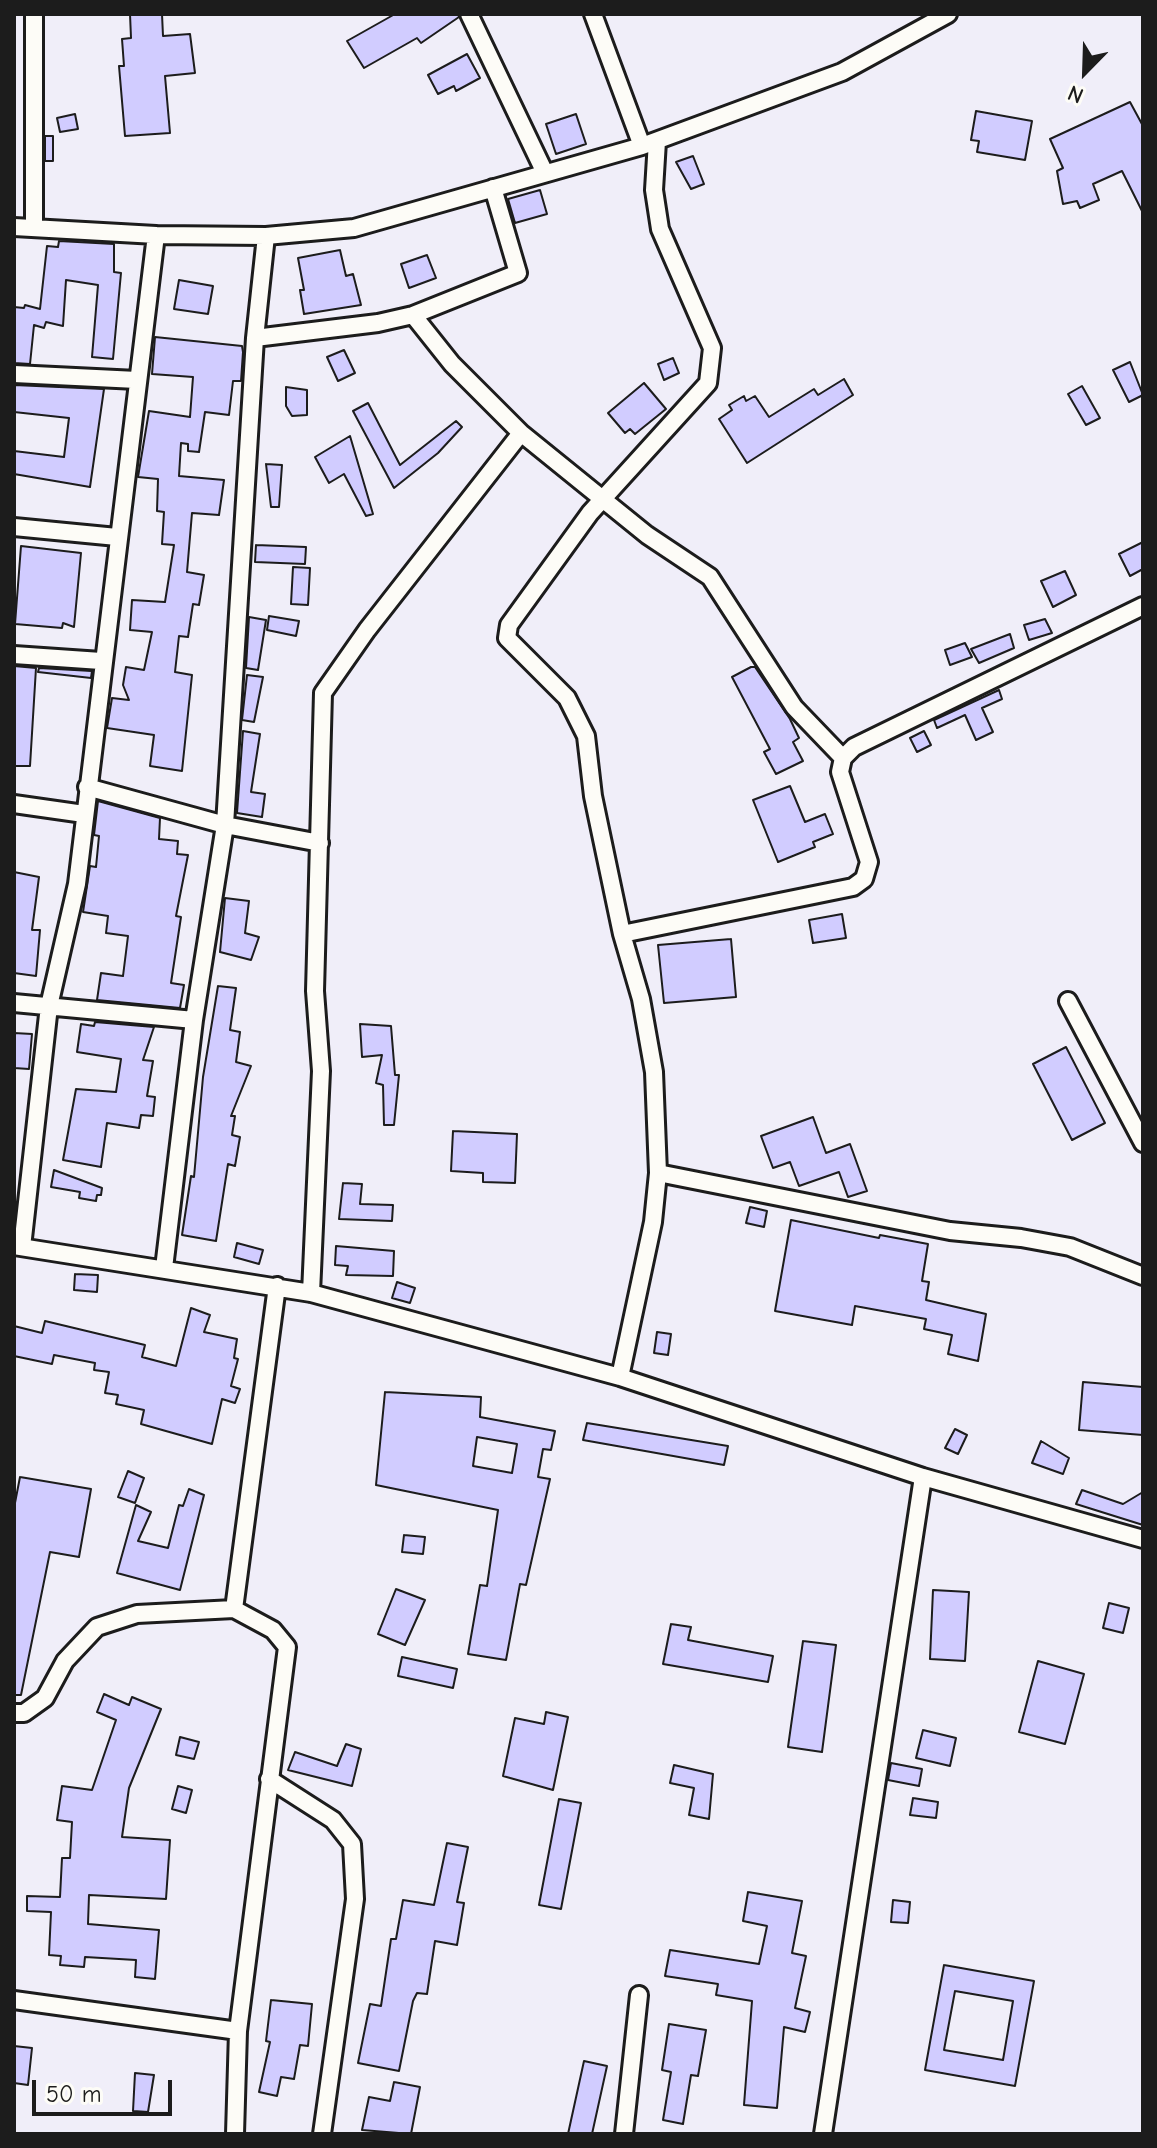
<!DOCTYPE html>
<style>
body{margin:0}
#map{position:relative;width:1157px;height:2148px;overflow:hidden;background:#f0eef9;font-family:"Comic Neue",sans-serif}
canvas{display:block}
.frame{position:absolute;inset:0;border:16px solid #1c1c1c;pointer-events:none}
.north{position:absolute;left:1045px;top:32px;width:80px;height:80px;-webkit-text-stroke:6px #fdfcf7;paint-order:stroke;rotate:203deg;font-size:22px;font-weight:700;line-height:32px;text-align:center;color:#1c1c1c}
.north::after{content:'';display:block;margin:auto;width:28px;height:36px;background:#1c1c1c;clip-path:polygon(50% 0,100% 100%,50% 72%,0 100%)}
.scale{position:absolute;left:32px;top:2080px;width:140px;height:36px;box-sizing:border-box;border:4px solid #1c1c1c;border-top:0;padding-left:10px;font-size:24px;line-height:28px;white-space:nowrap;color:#1c1c1c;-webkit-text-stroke:6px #fdfcf7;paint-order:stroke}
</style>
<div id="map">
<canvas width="1157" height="2148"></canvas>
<div class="frame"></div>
<div class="north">N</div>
<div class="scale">50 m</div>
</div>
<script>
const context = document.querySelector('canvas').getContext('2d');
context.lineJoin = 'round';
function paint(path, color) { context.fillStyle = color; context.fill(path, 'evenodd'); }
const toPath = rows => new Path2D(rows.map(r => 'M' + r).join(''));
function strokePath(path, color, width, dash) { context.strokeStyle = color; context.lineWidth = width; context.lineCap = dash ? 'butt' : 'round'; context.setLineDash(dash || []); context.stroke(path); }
const building = toPath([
 [130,14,162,14,163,36,190,34,195,73,165,76,170,133,125,136,119,66,124,66,122,39,131,38,130,14],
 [395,14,458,14,459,17,421,43,417,38,364,68,347,41,395,14],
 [467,54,480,78,456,91,454,86,438,94,428,75,467,54],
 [1130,102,1143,126,1143,213,1122,171,1093,184,1099,200,1080,208,1077,201,1063,204,1057,171,1063,168,1050,139,1130,102],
 [976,111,1032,121,1025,160,977,152,979,141,971,140,976,111],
 [75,114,78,129,60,132,57,118,75,114],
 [576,114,586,144,556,154,546,124,576,114],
 [45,136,53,136,53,161,45,161,45,136],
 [693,156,704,184,691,189,676,162,693,156],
 [540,190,547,214,515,223,508,199,540,190],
 [59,241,114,244,114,272,121,273,113,359,92,357,98,285,66,280,63,326,46,322,44,328,34,325,30,364,14,363,14,307,24,308,25,305,40,309,47,246,58,247,59,241],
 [340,250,346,276,353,274,361,305,304,314,300,290,304,290,298,258,340,250],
 [427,255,436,278,409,288,401,264,427,255],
 [179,280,213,286,208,314,174,309,179,280],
 [155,337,242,346,243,352,241,381,233,381,229,415,205,412,199,452,188,451,188,444,181,443,179,476,224,480,219,515,192,513,187,572,204,575,199,605,193,604,188,637,179,636,175,672,192,675,182,771,150,766,154,735,107,728,112,698,129,700,123,685,126,667,144,670,152,632,130,630,132,600,165,602,174,545,162,544,164,512,157,511,158,479,138,477,149,411,190,417,193,377,152,374,155,337],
 [344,350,355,373,338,381,327,357,344,350],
 [673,358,679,373,664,380,658,364,673,358],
 [1130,362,1143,395,1129,402,1113,370,1130,362],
 [844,379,853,395,747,463,719,419,732,410,729,405,744,396,746,401,755,396,769,417,814,389,818,395,844,379],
 [644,383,666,409,635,434,630,429,625,433,608,413,644,383],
 [14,385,104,389,90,487,14,474,14,451,64,457,69,418,14,412,14,385],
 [1082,386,1100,418,1086,425,1068,394,1082,386],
 [286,387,307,390,307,415,292,416,286,406,286,387],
 [368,403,400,465,456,421,462,427,438,453,394,488,353,411,368,403],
 [350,436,373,514,366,516,344,474,329,483,315,457,350,436],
 [266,464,282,465,279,507,271,507,266,464],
 [1143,542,1143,569,1130,576,1119,554,1143,542],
 [256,545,306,547,305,564,255,562,256,545],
 [21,546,81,553,74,627,63,623,62,628,15,624,21,546],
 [293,567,310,568,308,605,291,604,293,567],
 [1065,571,1076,595,1053,607,1041,581,1065,571],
 [269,616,299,621,296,636,267,630,269,616],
 [249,617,266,620,258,670,246,668,249,617],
 [1045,619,1052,633,1029,640,1024,625,1045,619],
 [1010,634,1014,648,979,663,971,649,1010,634],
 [965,643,972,657,950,665,945,650,965,643],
 [14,666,36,668,30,766,14,766,14,666],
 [751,667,755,667,790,719,799,738,793,742,803,761,776,774,764,752,770,749,732,677,751,667],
 [39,668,92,671,91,678,38,672,39,668],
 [247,675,263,677,254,722,242,720,247,675],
 [999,690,1002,699,982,708,993,732,976,740,965,715,937,728,934,720,999,690],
 [243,731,260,734,251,792,265,794,262,817,237,813,243,731],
 [924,731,931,745,917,752,910,738,924,731],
 [790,786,805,822,825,814,833,834,813,842,815,847,778,862,753,800,790,786],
 [98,801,160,818,159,839,178,841,177,854,188,855,176,916,181,917,171,983,184,985,180,1008,97,1000,101,973,123,976,128,936,106,933,108,916,83,912,90,866,96,867,99,836,94,835,98,801],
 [14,872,39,877,32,930,40,930,36,976,14,973,14,872],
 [225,898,249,901,245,933,259,937,251,960,220,952,225,898],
 [842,914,846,938,813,943,809,920,842,914],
 [731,939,736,997,664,1003,658,945,731,939],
 [218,986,236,988,230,1030,240,1032,236,1062,251,1066,231,1116,235,1116,232,1135,240,1137,235,1166,228,1164,216,1241,182,1235,191,1176,194,1177,203,1077,218,986],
 [95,1022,154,1027,143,1060,153,1061,147,1096,155,1097,153,1116,141,1115,139,1128,107,1123,101,1167,63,1160,76,1089,116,1092,121,1059,77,1052,81,1024,94,1026,95,1022],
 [360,1024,391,1026,395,1075,399,1075,394,1125,384,1125,383,1085,376,1083,382,1055,362,1057,360,1024],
 [14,1033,32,1034,29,1069,14,1068,14,1033],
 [1066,1047,1105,1123,1072,1140,1033,1064,1066,1047],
 [813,1117,826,1153,850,1144,867,1191,848,1197,839,1172,799,1186,790,1162,773,1168,761,1136,813,1117],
 [453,1131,517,1134,515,1183,483,1182,483,1173,451,1171,453,1131],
 [54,1170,102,1188,101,1195,97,1195,96,1201,79,1198,80,1192,51,1187,54,1170],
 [343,1183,362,1184,360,1204,393,1205,392,1221,339,1219,343,1183],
 [750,1207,767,1211,764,1227,746,1223,750,1207],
 [791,1220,879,1238,880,1235,928,1244,922,1281,929,1282,926,1300,986,1314,978,1361,948,1354,952,1335,924,1329,926,1319,855,1306,852,1325,775,1311,791,1220],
 [237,1243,263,1250,259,1264,234,1257,237,1243],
 [336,1246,394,1251,393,1276,346,1275,348,1266,335,1265,336,1246],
 [75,1274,98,1275,97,1292,74,1290,75,1274],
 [397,1282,415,1288,410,1303,392,1298,397,1282],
 [191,1308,210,1315,204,1332,237,1339,234,1358,238,1359,231,1386,240,1389,235,1403,222,1399,212,1444,141,1424,144,1410,116,1404,118,1395,105,1393,109,1372,94,1370,95,1363,54,1355,52,1364,14,1356,14,1326,42,1333,45,1321,145,1345,142,1357,176,1366,191,1308],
 [657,1332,671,1334,668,1355,654,1353,657,1332],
 [1083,1382,1143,1387,1143,1435,1079,1430,1083,1382],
 [385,1392,481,1397,480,1417,555,1431,551,1450,543,1449,538,1477,550,1479,526,1585,520,1584,506,1660,468,1654,480,1585,487,1586,498,1510,376,1485,385,1392],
 [477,1437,517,1444,512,1473,473,1466,477,1437],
 [587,1423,728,1446,724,1465,583,1440,587,1423],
 [955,1429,967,1435,958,1454,945,1448,955,1429],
 [1041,1441,1069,1458,1063,1474,1032,1463,1041,1441],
 [128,1471,144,1478,135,1503,118,1497,128,1471],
 [20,1477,91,1489,79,1557,50,1552,21,1695,14,1695,14,1508,20,1477],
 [189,1489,204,1495,180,1590,117,1573,136,1505,151,1512,138,1541,168,1548,179,1505,183,1506,189,1489],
 [1082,1490,1123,1504,1143,1492,1143,1525,1076,1504,1082,1490],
 [404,1535,425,1537,423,1554,402,1552,404,1535],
 [396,1589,425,1600,405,1645,378,1634,396,1589],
 [933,1590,969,1592,965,1661,930,1659,933,1590],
 [1109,1603,1129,1608,1123,1633,1103,1628,1109,1603],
 [671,1624,691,1627,688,1640,773,1656,768,1682,663,1664,671,1624],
 [803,1641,836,1645,822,1752,788,1747,803,1641],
 [402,1657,457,1669,453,1688,398,1676,402,1657],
 [1038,1661,1084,1674,1065,1744,1019,1732,1038,1661],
 [104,1694,129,1705,132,1697,161,1709,129,1788,122,1837,170,1840,166,1899,89,1895,88,1924,159,1930,155,1979,135,1977,136,1960,85,1957,84,1967,60,1965,61,1956,49,1955,51,1912,27,1911,27,1896,60,1897,62,1858,70,1858,72,1822,57,1820,62,1786,92,1790,116,1720,97,1712,104,1694],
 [546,1712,568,1717,553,1790,503,1776,515,1718,544,1724,546,1712],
 [923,1730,956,1738,950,1766,916,1758,923,1730],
 [180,1737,199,1742,194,1759,176,1755,180,1737],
 [346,1744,361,1749,352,1786,288,1770,295,1752,337,1766,346,1744],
 [891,1763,922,1769,919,1786,888,1780,891,1763],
 [674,1765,713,1774,709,1819,689,1815,694,1788,670,1783,674,1765],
 [178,1786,192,1790,186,1813,172,1809,178,1786],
 [913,1798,938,1802,936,1818,910,1815,913,1798],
 [559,1799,581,1803,561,1909,539,1905,559,1799],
 [447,1843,468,1847,457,1902,464,1903,457,1945,435,1941,427,1994,417,1993,413,2001,399,2071,358,2063,370,2004,381,2006,391,1939,396,1939,403,1900,434,1905,447,1843],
 [748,1892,802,1901,792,1953,806,1956,795,2008,810,2012,805,2032,784,2027,777,2108,744,2105,752,2001,716,1995,718,1984,665,1976,670,1950,759,1964,767,1926,743,1921,748,1892],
 [893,1900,910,1902,908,1923,891,1922,893,1900],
 [944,1965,1034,1981,1015,2086,925,2070,944,1965],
 [955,1991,1013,2001,1003,2060,944,2050,955,1991],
 [271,2000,312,2004,308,2046,300,2045,294,2079,281,2077,277,2096,259,2092,270,2042,266,2041,271,2000],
 [669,2024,706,2030,698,2076,691,2075,683,2124,663,2120,671,2072,662,2070,669,2024],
 [14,2046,32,2048,28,2085,14,2083,14,2046],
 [584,2061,607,2066,592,2134,568,2134,584,2061],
 [135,2073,154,2075,148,2112,133,2111,135,2073],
 [394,2082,420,2087,411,2134,362,2130,369,2097,390,2101,394,2082]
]);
const street = toPath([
 [469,14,545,173],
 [593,14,642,146],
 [14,227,156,235,77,884,49,1006,22,1247],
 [34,228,34,14],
 [156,235,266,236,354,228,642,146,842,72,948,14],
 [255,338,378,323,413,315,518,273,493,188],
 [14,374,137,380],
 [521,433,647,535,710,577,794,707,843,758],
 [14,527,117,537],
 [14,655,101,661],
 [87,787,225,825,320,843],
 [14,804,84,814],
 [622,934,853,887,864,879,869,862,840,772,843,758,854,747,1143,606],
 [1068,1001,1143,1143],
 [14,1003,194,1020],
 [658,1173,950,1231,1021,1238,1070,1247,1143,1276],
 [14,1246,311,1293,620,1377,923,1477,1143,1539],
 [164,1268,194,1020,225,825,255,338,266,236],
 [311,1293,321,1071,315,991,323,693,367,630,521,433,452,364,413,315],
 [620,1377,653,1222,658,1173,654,1072,641,999,622,934,593,796,586,736,567,698,507,638,509,625,590,513,708,383,712,348,660,229,654,190,657,141],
 [14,1713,24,1713,45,1698,65,1661,97,1627,137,1614,234,1609],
 [269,1779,333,1820,352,1844,355,1899,322,2134],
 [14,2000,238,2031],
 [235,2134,238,2031,287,1647,273,1630,234,1609,277,1286],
 [624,2134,639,1995],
 [823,2134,923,1477]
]);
paint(building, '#d1ccff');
strokePath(building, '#1c1c1c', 2);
strokePath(street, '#1c1c1c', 22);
strokePath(street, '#fdfcf7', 16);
</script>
